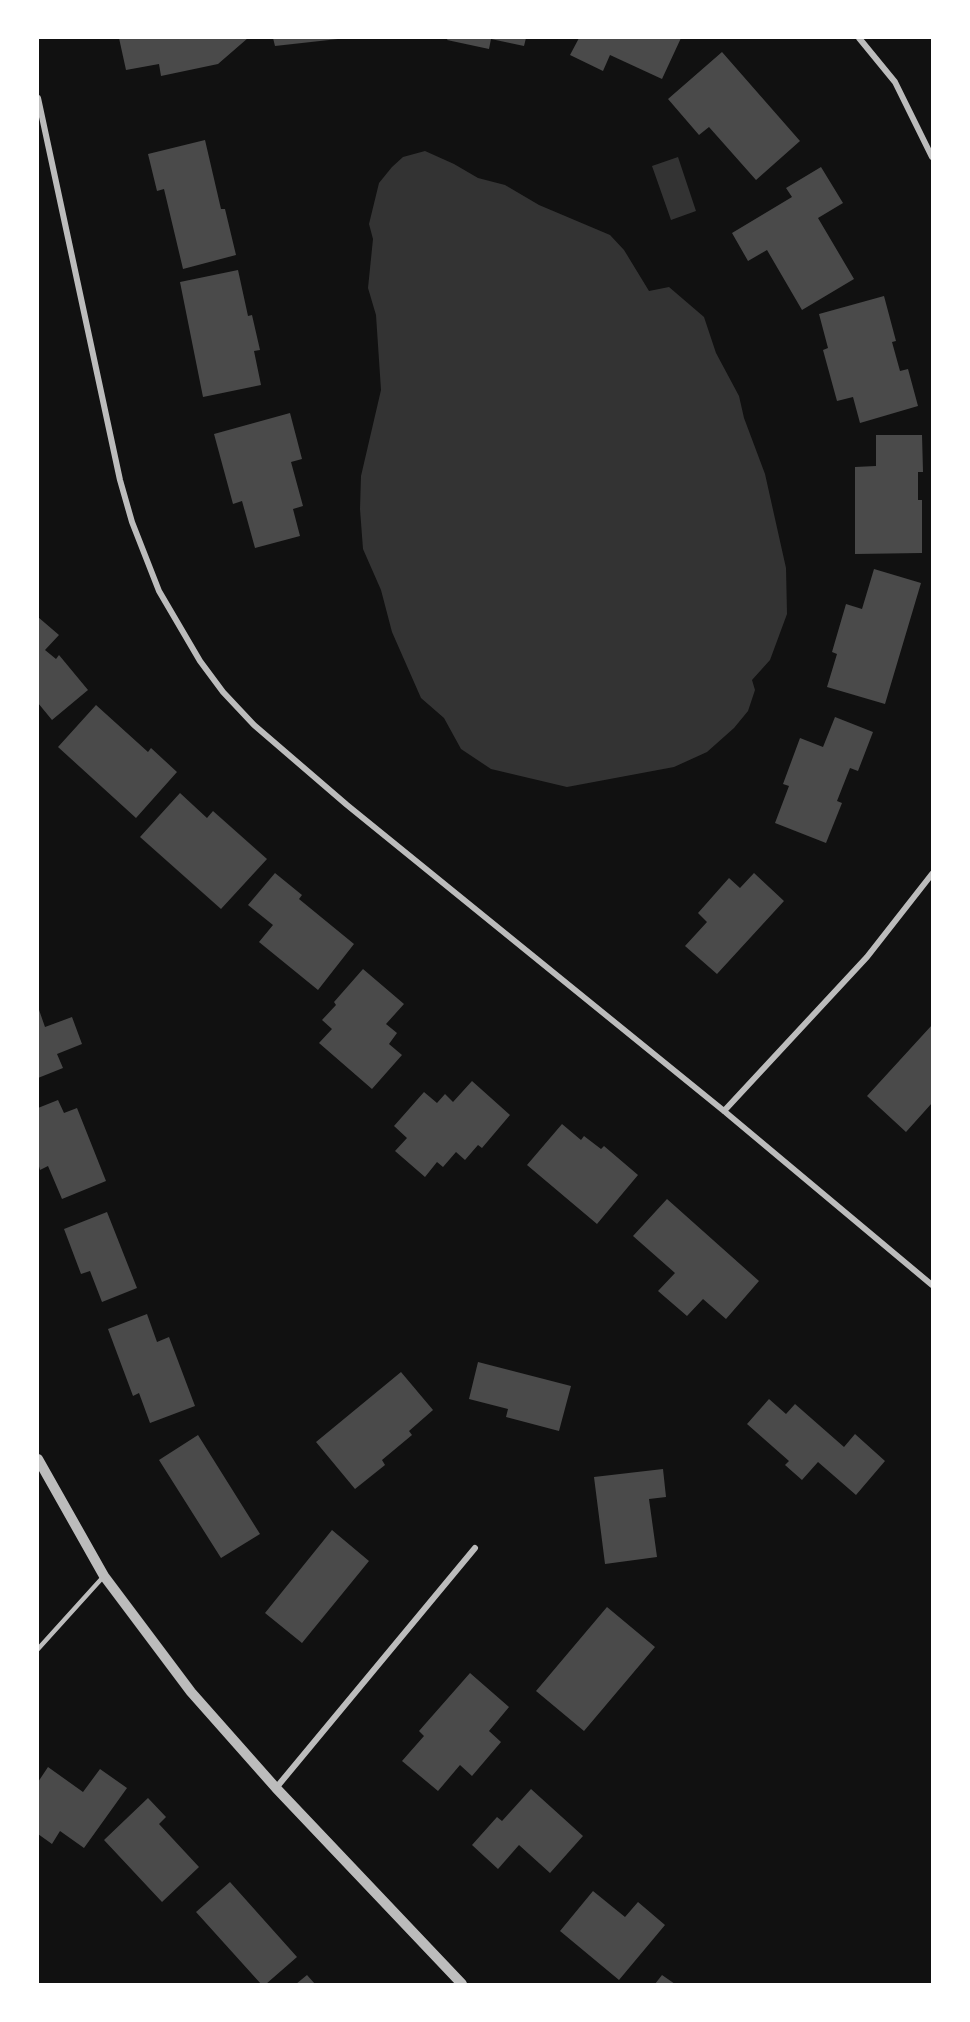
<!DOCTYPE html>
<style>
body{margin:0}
#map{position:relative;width:970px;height:2022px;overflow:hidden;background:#111;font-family:Mulish,sans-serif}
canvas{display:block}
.frame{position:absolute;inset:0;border:39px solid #fff;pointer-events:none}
</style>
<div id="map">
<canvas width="970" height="2022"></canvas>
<div class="frame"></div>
</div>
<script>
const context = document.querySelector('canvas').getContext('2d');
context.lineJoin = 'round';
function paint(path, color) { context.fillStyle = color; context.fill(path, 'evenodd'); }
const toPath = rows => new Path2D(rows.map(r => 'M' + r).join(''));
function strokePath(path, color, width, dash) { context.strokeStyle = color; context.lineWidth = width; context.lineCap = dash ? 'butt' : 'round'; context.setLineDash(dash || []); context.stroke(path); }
const water = toPath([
 [425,151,454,164,478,178,505,185,539,205,610,235,624,250,649,291,669,287,704,317,716,353,739,396,744,418,765,474,786,568,787,614,770,660,752,680,755,690,748,711,734,728,707,752,674,767,567,787,491,769,461,749,444,718,421,698,392,632,381,590,363,549,360,509,361,476,381,390,376,315,368,288,373,239,369,224,379,183,392,167,403,157],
 [678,157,696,211,671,220,652,166]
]);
const building = toPath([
 [119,38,248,38,218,64,161,76,159,64,126,70],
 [273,38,338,38,338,39,275,46],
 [448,38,526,38,524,46,491,39,489,49,447,40],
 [579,38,681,38,662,79,610,55,603,71,570,55],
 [722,52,800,141,756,180,709,127,699,135,668,99],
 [205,140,221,209,225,209,236,255,183,269,164,189,157,191,148,154],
 [821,167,843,203,818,218,854,279,802,310,767,250,748,261,732,233,792,197,786,188],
 [238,270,248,316,252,315,260,350,254,351,261,385,203,397,180,282],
 [884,296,896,341,892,342,900,371,908,369,918,406,860,423,853,397,837,401,823,350,828,348,819,314],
 [290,413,302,459,291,462,303,506,293,509,300,536,255,548,242,501,233,504,214,434],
 [876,435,922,435,923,472,918,472,918,500,922,500,922,553,855,554,855,467,876,466],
 [874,569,921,583,885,704,827,687,837,654,832,652,846,604,862,609],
 [38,617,59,635,45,650,56,659,59,655,88,690,52,720,38,703],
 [96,705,148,752,151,748,177,772,136,818,58,747],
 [835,717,873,732,858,771,850,768,837,801,842,803,826,843,775,823,789,786,783,784,800,738,823,747],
 [180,793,207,818,213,811,267,859,221,909,140,837],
 [275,873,302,895,299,899,354,944,318,990,259,942,273,925,248,905],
 [754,873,784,901,717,974,685,946,707,922,698,913,729,878,740,888],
 [363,969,404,1004,386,1024,397,1033,389,1044,402,1055,372,1089,319,1043,332,1029,322,1020,336,1005,334,1002],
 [38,1007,45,1027,72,1017,82,1044,57,1054,63,1068,38,1078],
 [932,1025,932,1103,906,1132,867,1096],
 [472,1081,510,1115,482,1148,478,1145,465,1160,456,1152,443,1167,437,1162,425,1177,395,1151,407,1138,394,1126,424,1092,437,1103,445,1094,453,1102],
 [58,1100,64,1113,77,1108,106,1181,62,1199,48,1166,40,1170,38,1163,38,1108],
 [562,1124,581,1140,584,1136,601,1149,604,1146,638,1175,597,1224,527,1165],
 [667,1199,759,1281,726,1319,703,1299,687,1316,658,1291,675,1273,633,1236],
 [107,1212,137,1288,102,1302,90,1271,81,1274,64,1229],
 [147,1314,157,1342,169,1337,195,1406,150,1423,139,1393,133,1396,108,1329],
 [478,1362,571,1386,559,1431,506,1417,508,1409,469,1399],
 [401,1372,433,1410,409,1431,412,1435,382,1460,385,1465,355,1489,316,1442],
 [769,1399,786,1414,795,1404,844,1447,855,1434,885,1461,856,1495,818,1462,802,1480,785,1465,789,1461,747,1424],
 [198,1435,260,1534,221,1558,159,1460],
 [663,1469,666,1497,649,1499,657,1557,605,1564,594,1477],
 [332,1530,369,1561,302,1643,265,1613],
 [607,1607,655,1647,584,1731,536,1691],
 [470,1673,509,1707,489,1731,501,1742,472,1776,460,1765,438,1791,402,1761,424,1736,419,1731],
 [48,1767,83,1792,100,1769,127,1788,84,1848,60,1831,52,1844,38,1834,38,1782],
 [531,1789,583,1836,550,1873,519,1845,498,1869,472,1845,497,1817,502,1821],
 [148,1798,166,1817,159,1824,199,1867,162,1902,104,1840],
 [230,1882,297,1957,266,1984,261,1984,196,1912],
 [593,1891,625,1917,638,1902,665,1925,619,1980,560,1931],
 [307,1975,315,1984,296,1984],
 [662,1975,675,1984,655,1984]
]);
const service = toPath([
 [38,1649,104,1576]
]);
const minor = toPath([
 [859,38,895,82,932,157],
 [38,98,120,480,132,522,159,591,200,661,223,692,254,725,347,805,724,1111,932,1285],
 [724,1111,867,957,932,874],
 [276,1788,475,1548]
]);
const tertiary = toPath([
 [38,1459,104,1576,191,1692,276,1788,462,1984]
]);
paint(water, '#333');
paint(building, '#4a4a4a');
strokePath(service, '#bcbcbc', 4.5);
strokePath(minor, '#bcbcbc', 6);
strokePath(tertiary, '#bcbcbc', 10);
</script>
